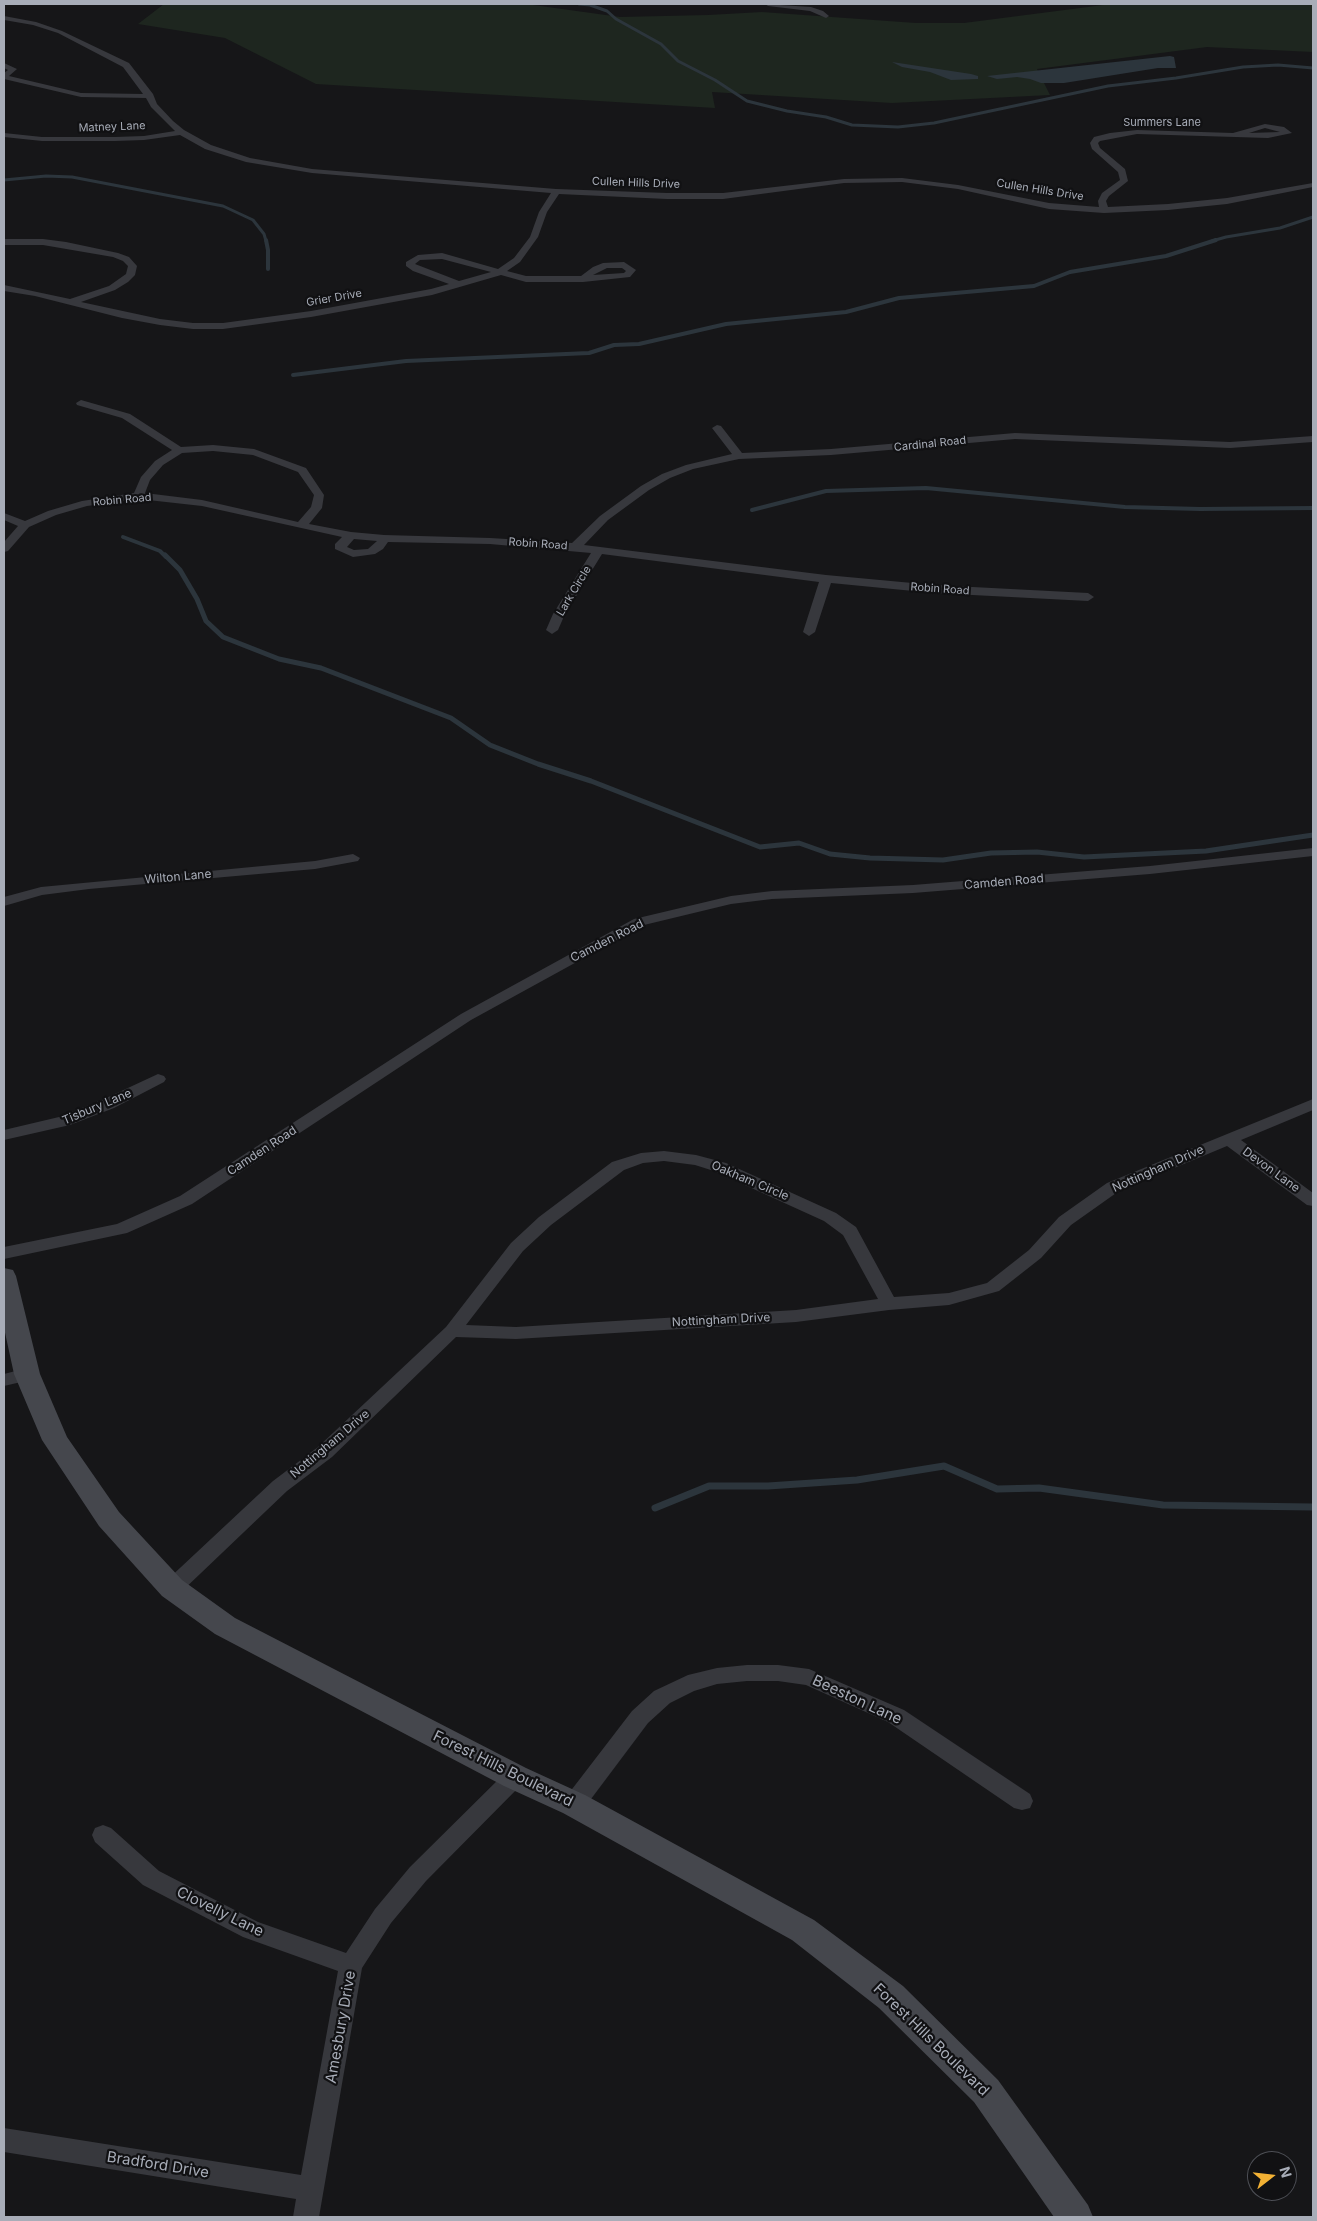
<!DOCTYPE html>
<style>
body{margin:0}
#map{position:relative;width:1317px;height:2221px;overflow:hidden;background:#161618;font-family:Inter,sans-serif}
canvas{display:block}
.frame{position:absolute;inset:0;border:5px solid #a8adb8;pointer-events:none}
.north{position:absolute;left:1247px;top:2151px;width:50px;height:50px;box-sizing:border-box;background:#111113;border:1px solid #4d4f55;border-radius:50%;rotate:74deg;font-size:14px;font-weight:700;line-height:20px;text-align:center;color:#a8adb8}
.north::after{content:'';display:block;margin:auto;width:18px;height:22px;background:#f2b134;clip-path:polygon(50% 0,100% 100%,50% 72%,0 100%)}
</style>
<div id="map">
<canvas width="1317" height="2221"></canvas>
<div class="frame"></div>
<div class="north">N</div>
</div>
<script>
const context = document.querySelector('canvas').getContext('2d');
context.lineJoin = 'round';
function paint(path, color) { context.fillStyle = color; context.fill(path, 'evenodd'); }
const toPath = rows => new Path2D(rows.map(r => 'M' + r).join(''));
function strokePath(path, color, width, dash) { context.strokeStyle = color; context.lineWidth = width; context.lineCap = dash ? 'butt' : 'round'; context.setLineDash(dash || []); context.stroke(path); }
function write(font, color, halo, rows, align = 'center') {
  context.font = font + ' Inter,sans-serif'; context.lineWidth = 4.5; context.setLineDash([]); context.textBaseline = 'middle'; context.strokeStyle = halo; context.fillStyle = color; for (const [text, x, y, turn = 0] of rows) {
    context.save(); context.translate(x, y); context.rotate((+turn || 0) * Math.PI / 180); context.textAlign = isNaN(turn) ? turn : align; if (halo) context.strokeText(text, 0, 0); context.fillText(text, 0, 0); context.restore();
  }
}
const green = toPath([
 [164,4,526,4,620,17,708,15,762,12,916,23,964,23,1111,4,1313,4,1313,52,1207,47,1037,69,1050,95,892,103,712,92,715,108,316,84,225,38,138,24]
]);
const water = toPath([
 [1170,56,1174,57,1176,68,1158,68,1064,83,1041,83,1030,79,1017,77,997,79,987,76],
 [892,62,971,74,978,76,978,79,951,80,930,72,902,67]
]);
const streamFar3 = toPath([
 [579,4,590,5,607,11,616,19,661,44,678,61,715,80,747,101,787,111,826,117,852,125,898,127,934,123,1108,86,1176,78,1243,67,1278,65,1313,68],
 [4,180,46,176,72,177,223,206,253,220,264,234,266,241],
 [1212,241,1226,237,1280,228,1313,217]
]);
const streamFar2 = toPath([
 [266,240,268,250,268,269],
 [293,375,406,361,589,353,614,345,639,344,726,324,846,312,899,298,1034,286,1070,272,1166,256,1216,240],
 [752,510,826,491,926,488,1125,507,1200,509,1313,508],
 [123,537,160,551,166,557]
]);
const streamFar1 = toPath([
 [165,555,180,570,197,599,206,621,223,637,279,659,321,668,451,718,490,745,538,764,591,781,760,847,799,843,830,854,870,858,943,860,991,853,1037,852,1084,857,1206,851,1313,835]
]);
const stream = toPath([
 [655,1508,709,1486,768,1486,857,1480,944,1466,997,1489,1039,1488,1163,1505,1313,1507]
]);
const minor = toPath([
 [765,4,811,7,823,11,829,16,826,18,810,11,768,6,765,4],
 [4,16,36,22,62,31,129,63,153,94,157,104,173,121,184,130,211,145,250,158,312,169,556,189,667,193,723,193,844,179,902,178,958,185,1049,203,1099,207,1098,201,1102,193,1120,180,1118,172,1092,149,1090,143,1094,137,1110,133,1137,130,1233,133,1265,124,1284,127,1292,133,1268,138,1137,134,1100,141,1098,143,1100,148,1125,169,1128,181,1109,196,1106,201,1108,207,1168,204,1227,198,1313,183,1313,187,1227,204,1168,210,1104,213,1049,209,958,189,902,182,844,183,723,199,667,199,559,194,547,212,538,237,520,262,507,271,526,276,581,276,593,267,603,263,624,262,636,270,630,277,583,282,526,282,501,275,432,295,311,317,223,329,193,329,160,325,122,318,35,296,4,291,4,285,70,299,109,286,126,274,128,266,123,261,113,257,43,245,4,245,4,239,43,239,66,242,118,253,129,257,137,266,135,275,128,282,115,290,81,302,160,319,193,323,223,323,311,311,431,289,449,284,413,271,406,266,406,262,418,255,442,253,498,269,514,258,530,237,539,212,551,193,312,173,246,162,205,149,180,135,144,140,115,141,42,141,4,137,4,133,42,137,115,137,144,136,175,131,151,107,146,98,81,97,4,79,4,73,8,70,4,68,4,63,17,69,9,76,81,93,143,94,123,67,58,33,33,25,4,20,4,16],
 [1265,128,1280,132,1249,133,1265,128],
 [442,259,491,272,459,281,415,264,420,260,442,259],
 [607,268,622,268,626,271,624,273,593,275,607,268],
 [81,400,130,414,181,447,213,445,254,449,306,468,324,495,322,508,309,524,351,532,384,535,490,538,572,543,600,516,641,486,662,474,686,465,732,454,712,428,717,425,721,426,742,453,831,449,1015,433,1230,442,1313,436,1313,442,1230,448,1015,439,831,455,739,459,693,469,670,478,649,490,608,520,584,545,826,575,934,585,1088,593,1094,597,1088,601,934,593,831,583,815,632,809,636,803,632,819,582,602,554,565,614,558,630,552,634,546,630,553,614,591,553,490,544,388,542,383,549,375,554,353,557,335,549,335,544,342,537,202,506,139,499,87,506,56,515,29,527,8,551,4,552,4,542,18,526,4,520,4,513,25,521,48,511,82,501,134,493,141,477,155,461,172,450,122,418,77,405,76,403,81,400],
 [213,451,253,455,298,472,314,495,311,507,298,522,202,500,145,493,150,480,163,465,182,453,213,451],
 [354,539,377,541,368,549,354,550,347,547,354,539],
 [1313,848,1313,856,1150,874,913,893,772,899,731,904,644,925,471,1020,192,1204,127,1233,4,1259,4,1247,117,1224,180,1196,461,1014,634,919,731,896,772,891,913,885,1150,866,1313,848],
 [353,854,360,858,358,861,315,869,89,889,42,895,4,906,4,897,41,887,315,861,353,854],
 [158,1074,164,1076,166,1079,164,1082,114,1108,70,1125,4,1140,4,1130,59,1117,102,1100,158,1074],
 [1313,1099,1313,1110,1241,1140,1313,1193,1313,1206,1307,1205,1227,1146,1119,1191,1071,1225,1041,1258,999,1291,949,1305,889,1310,796,1322,516,1339,456,1337,332,1457,287,1491,179,1594,172,1596,165,1594,162,1588,165,1582,273,1481,318,1447,446,1327,511,1243,539,1217,612,1162,641,1153,664,1151,696,1155,726,1163,836,1213,856,1227,894,1297,949,1293,987,1283,1029,1250,1059,1217,1107,1183,1313,1099],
 [664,1161,695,1165,714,1171,824,1221,843,1235,878,1299,796,1310,516,1327,466,1325,523,1251,551,1225,624,1170,643,1163,664,1161],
 [27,1368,34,1369,36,1374,34,1379,4,1386,4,1374,27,1368],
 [747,1665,778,1665,809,1669,904,1710,1030,1794,1033,1801,1030,1808,1022,1810,1014,1808,888,1722,806,1685,778,1681,747,1681,717,1684,694,1691,670,1703,648,1723,582,1811,574,1813,566,1811,563,1804,566,1797,632,1711,654,1691,688,1675,717,1668,747,1665],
 [515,1768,523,1771,526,1777,523,1783,426,1881,391,1923,362,1968,319,2217,293,2217,296,2199,4,2152,4,2128,301,2175,338,1971,243,1937,143,1885,95,1842,92,1835,95,1828,103,1825,111,1828,159,1871,258,1922,346,1953,375,1909,410,1867,507,1771,515,1768]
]);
const secondary = toPath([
 [4,1268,13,1270,16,1276,40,1374,67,1437,119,1512,182,1580,235,1618,526,1768,585,1795,814,1920,903,1986,998,2080,1088,2205,1093,2217,1054,2217,974,2102,879,2008,792,1940,563,1813,504,1786,215,1634,162,1596,99,1526,42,1440,14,1374,4,1328,4,1268]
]);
const farStreetnames = [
 ["Summers Lane",1162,123],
 ["Matney Lane",112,127,-2],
 ["Cullen Hills Drive",636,183,2],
 ["Cullen Hills Drive",1040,190,9],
 ["Grier Drive",334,298,-10],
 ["Cardinal Road",930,444,-6],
 ["Robin Road",122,500,-5],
 ["Robin Road",538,544,4],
 ["Robin Road",940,589,4],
 ["Lark Circle",574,591,-59]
];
const streetNames = [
 ["Wilton Lane",178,877,-5],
 ["Camden Road",1004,882,-5],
 ["Camden Road",607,941,-27],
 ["Tisbury Lane",97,1107,-23],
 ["Camden Road",262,1151,-33],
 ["Nottingham Drive",1158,1169,-24],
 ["Devon Lane",1271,1170,36],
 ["Oakham Circle",750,1181,23],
 ["Nottingham Drive",721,1320,-3],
 ["Nottingham Drive",330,1444,-40]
];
const nearStreetnames = [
 ["Beeston Lane",857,1700,25],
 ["Forest Hills Boulevard",503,1769,26],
 ["Clovelly Lane",220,1912,26],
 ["Amesbury Drive",341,2027,-80],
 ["Forest Hills Boulevard",931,2040,44],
 ["Bradford Drive",158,2165,9]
];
paint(green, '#1e261f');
paint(water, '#2c353c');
strokePath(streamFar3, '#2c353c', 3);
strokePath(streamFar2, '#2c353c', 4);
strokePath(streamFar1, '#2c353c', 5);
strokePath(stream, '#2c353c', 7);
paint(minor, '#37383d');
paint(secondary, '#45474d');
write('11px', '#a8adb8', '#111113', farStreetnames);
write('12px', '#a8adb8', '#111113', streetNames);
write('15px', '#a8adb8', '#111113', nearStreetnames);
</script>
